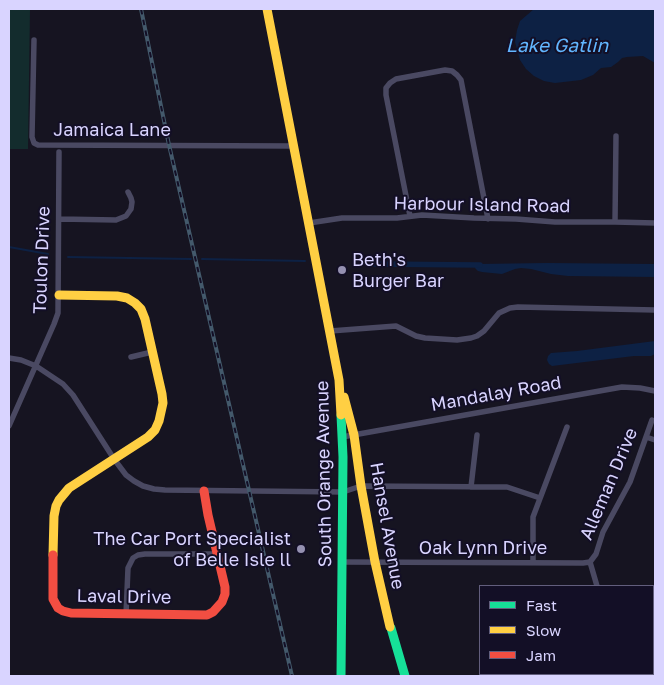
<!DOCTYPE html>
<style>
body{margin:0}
#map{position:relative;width:664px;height:685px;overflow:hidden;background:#161421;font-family:"Golos Text",sans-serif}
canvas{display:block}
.frame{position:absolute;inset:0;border:10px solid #d9d4ff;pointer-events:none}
.legend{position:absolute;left:479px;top:585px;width:175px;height:90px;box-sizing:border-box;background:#130f26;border:1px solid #625e7d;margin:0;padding:6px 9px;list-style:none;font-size:15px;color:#d9d4ff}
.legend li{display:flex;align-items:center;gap:10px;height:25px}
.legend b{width:25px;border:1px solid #625e7d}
</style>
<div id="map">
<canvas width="664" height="685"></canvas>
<div class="frame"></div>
<ul class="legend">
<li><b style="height:6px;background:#16e098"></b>Fast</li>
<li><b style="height:6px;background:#ffcf43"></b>Slow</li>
<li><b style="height:6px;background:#f24e42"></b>Jam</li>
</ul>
</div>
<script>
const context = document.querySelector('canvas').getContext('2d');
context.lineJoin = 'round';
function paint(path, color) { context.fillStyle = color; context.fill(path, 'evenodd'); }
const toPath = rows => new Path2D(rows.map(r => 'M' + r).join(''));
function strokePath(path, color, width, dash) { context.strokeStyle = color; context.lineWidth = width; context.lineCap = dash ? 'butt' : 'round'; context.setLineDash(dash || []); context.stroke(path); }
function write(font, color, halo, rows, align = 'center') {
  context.font = font + ' "Golos Text",sans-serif'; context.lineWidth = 4; context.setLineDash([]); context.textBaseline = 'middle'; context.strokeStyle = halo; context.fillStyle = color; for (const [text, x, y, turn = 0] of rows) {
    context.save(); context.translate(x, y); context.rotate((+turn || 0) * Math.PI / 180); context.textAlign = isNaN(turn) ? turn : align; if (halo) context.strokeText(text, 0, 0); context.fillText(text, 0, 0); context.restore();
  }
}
const green = toPath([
 [9,9,30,9,28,149,9,149]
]);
const water = toPath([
 [534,9,655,9,655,63,643,56,627,57,622,58,618,62,611,67,601,68,593,75,581,80,555,83,544,81,534,76,526,69,520,60,515,42,517,30,520,21],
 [547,263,655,264,655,277,568,276,551,274,531,269,521,268,515,269,502,274,482,272,478,271,475,268,475,265,478,264],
 [655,341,655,354,651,356,634,356,552,366,549,364,547,360,548,356,551,353,577,351]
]);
const stream = toPath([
 [9,247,48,254],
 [68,257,191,259],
 [202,259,305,261]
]);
const canal = toPath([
 [372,264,480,265]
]);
const street = toPath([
 [34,40,32,137,34,143,38,145,294,146],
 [410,216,386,95,386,88,390,83,396,79,445,70,452,71,457,75,461,80,488,219],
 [59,219,116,220,126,216,131,209,132,202,131,198,128,192],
 [615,222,616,136],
 [309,223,342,218,397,218,422,215,474,218,516,219,555,222,615,222,655,223],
 [330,331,396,326,416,336,425,338,457,340,471,338,477,336,484,331,499,313,510,308,518,307,655,310],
 [131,357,152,352],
 [9,358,21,360,36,366,63,384,73,395,114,459,126,475,134,481,143,486,154,489,165,490,343,492,361,486,507,487,540,498],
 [9,426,54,324,58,313,59,152],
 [342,437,622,387,640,388,655,391],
 [646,437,655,440],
 [471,487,477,435],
 [342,562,583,563,590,562,596,554,603,532,630,482,652,420],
 [590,562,597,586],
 [533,563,533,517,567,427],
 [126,614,128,568,133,558,138,555,145,554,217,554]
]);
const fast = toPath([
 [341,415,343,457,341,676],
 [391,628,405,676]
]);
const slow = toPath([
 [267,9,339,380,341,415],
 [344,397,354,435,361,486,375,562,390,627],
 [53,555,54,516,56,506,59,500,69,488,148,437,155,430,159,421,163,403,162,394,145,319,141,309,135,303,127,298,117,296,59,295]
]);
const jam = toPath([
 [53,555,53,599,58,608,63,611,71,613,207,615,213,612,222,602,225,594,225,587,208,515,204,491]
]);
const rail = toPath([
 [141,9,169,145,292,676]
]);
const markers = [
 [342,270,5,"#9591b1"],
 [301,549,5,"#9591b1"]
];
const streetNames = [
 ["Jamaica Lane",112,130],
 ["Harbour Island Road",482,205,1],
 ["Toulon Drive",42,260,-88],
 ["Mandalay Road",496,394,-10],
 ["South Orange Avenue",324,474,-91],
 ["Alleman Drive",609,484,-67],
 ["Hansel Avenue",387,526,80],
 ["Oak Lynn Drive",483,548],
 ["Laval Drive",124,597,1]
];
const poiNames = [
 ["Beth's",352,260],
 ["Burger Bar",352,281],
 ["The Car Port Specialist",291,539,"right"],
 ["of Belle Isle ll",291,560,"right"]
];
const waterNames = [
 ["Lake Gatlin",557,46]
];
paint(green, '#132c2d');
paint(water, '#0d2144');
strokePath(stream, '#0d2144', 2);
strokePath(canal, '#0d2144', 5.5);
strokePath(street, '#4a4962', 5.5);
strokePath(fast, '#16e098', 9);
strokePath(slow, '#ffcf43', 9);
strokePath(jam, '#f24e42', 9);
strokePath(rail, '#43596b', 4);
strokePath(rail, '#130f26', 2, [5.5]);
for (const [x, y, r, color] of markers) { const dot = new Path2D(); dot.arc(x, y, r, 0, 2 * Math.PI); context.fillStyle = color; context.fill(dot); strokePath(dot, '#130f26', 2); }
write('18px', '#d9d4ff', '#130f26', streetNames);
write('18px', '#d9d4ff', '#130f26', poiNames, 'left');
write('italic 19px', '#62b6ff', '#130f26', waterNames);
</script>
